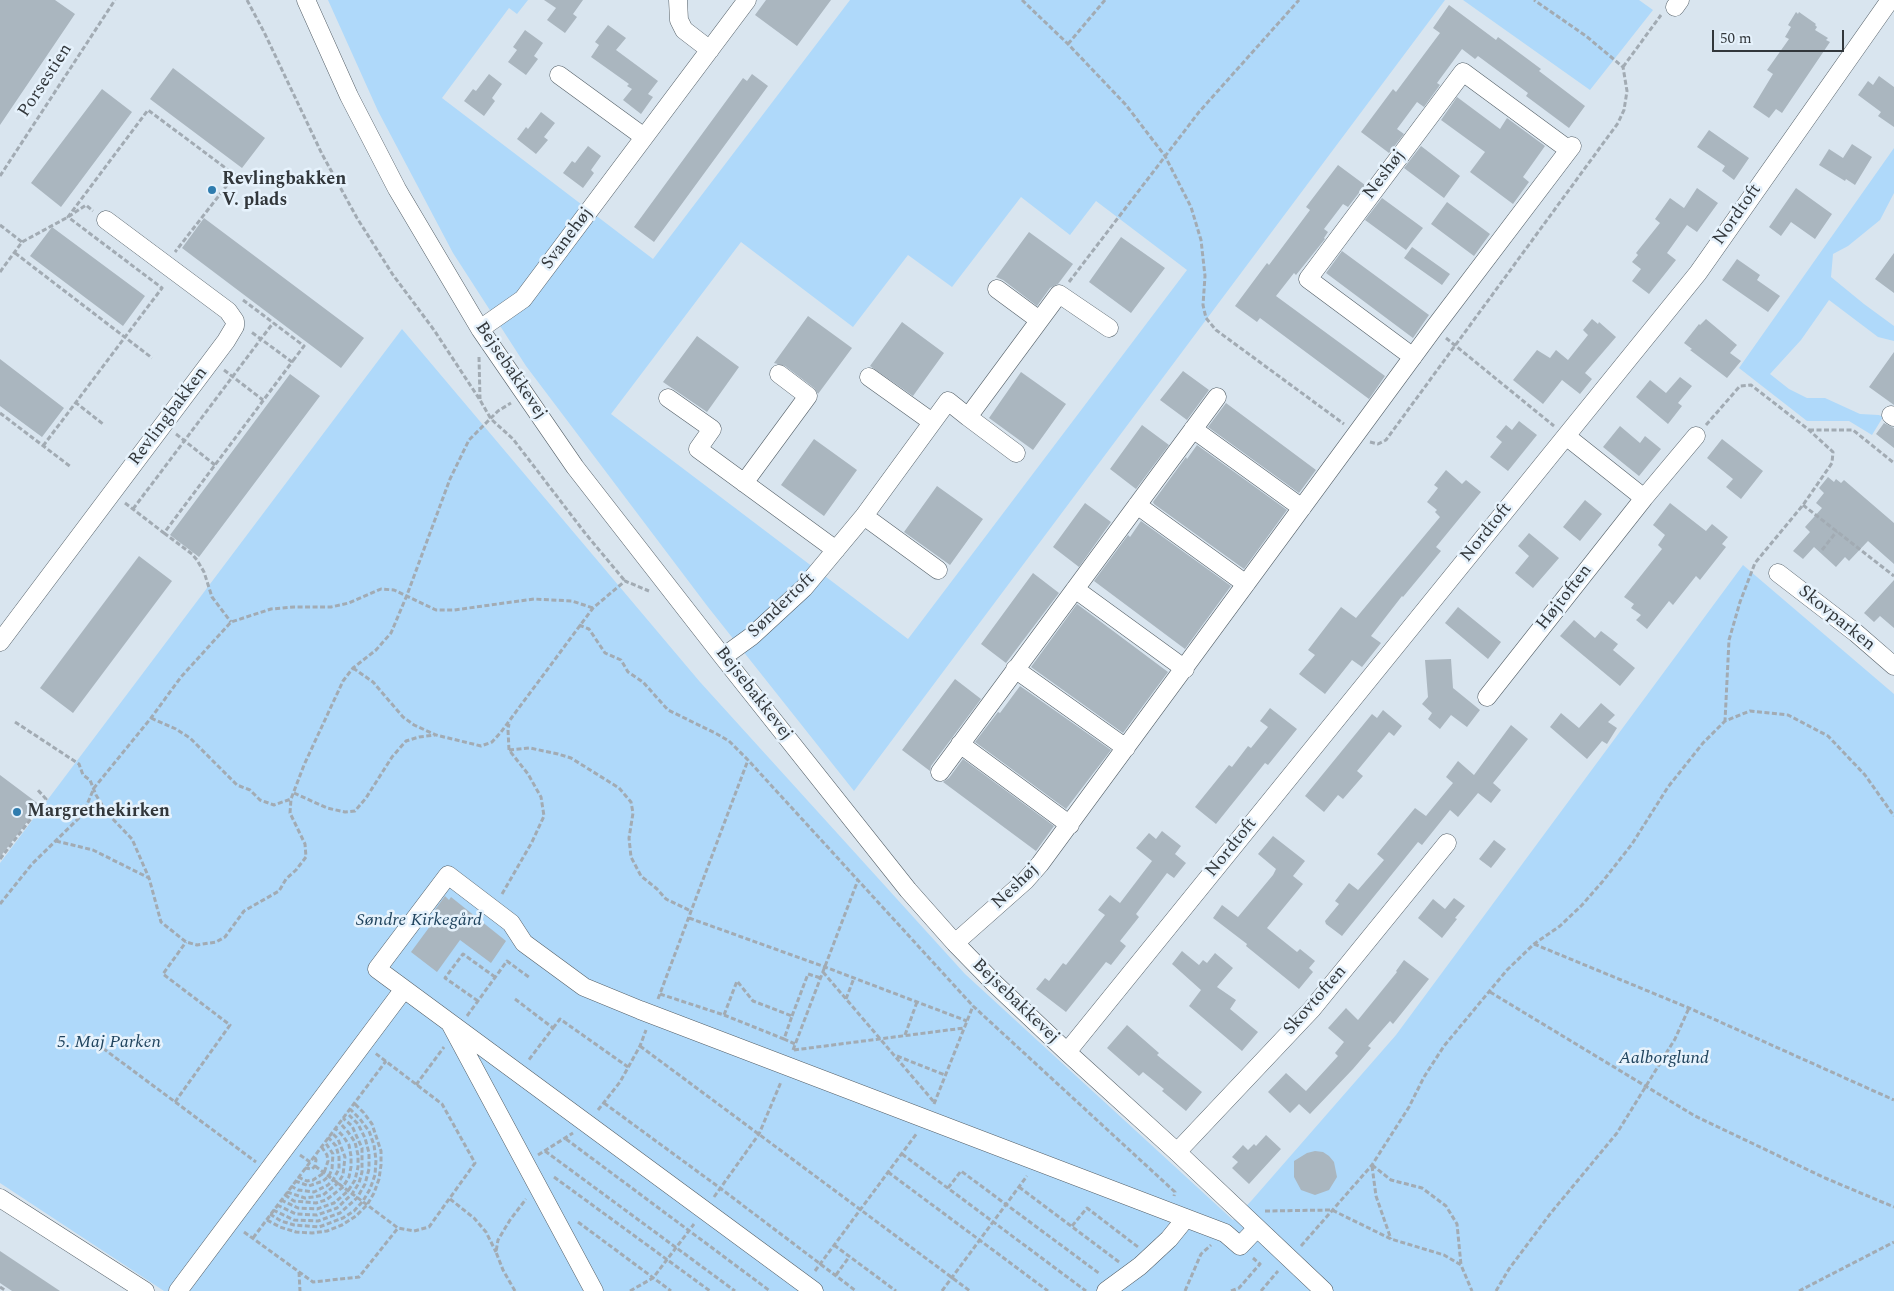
<!DOCTYPE html>
<meta charset="utf-8">
<style>
body{margin:0}
#map{position:relative;width:1894px;height:1291px;overflow:hidden;background:#d9e5ef;font-family:Spectral,serif}
canvas{display:block}
.scale{position:absolute;left:1712px;top:30px;width:132px;height:22px;box-sizing:border-box;border:2px solid #32373b;border-top:0;padding-left:6px;font-size:15px;line-height:18px;white-space:nowrap;color:#32373b;-webkit-text-stroke:4px #e6f2fc;paint-order:stroke}
</style>
<div id="map">
<canvas width="1894" height="1291"></canvas>
<div class="scale">50 m</div>
</div>
<script>
const context = document.querySelector('canvas').getContext('2d');
context.lineJoin = 'round';
function paint(path, color) { context.fillStyle = color; context.fill(path, 'evenodd'); }
const toPath = rows => new Path2D(rows.map(r => 'M' + r).join(''));
function strokePath(path, color, width, dash) { context.strokeStyle = color; context.lineWidth = width; context.lineCap = dash ? 'butt' : 'round'; context.setLineDash(dash || []); context.stroke(path); }
function write(font, color, halo, rows, align = 'center') {
  context.font = font + ' Spectral,serif'; context.lineWidth = 5; context.setLineDash([]); context.textBaseline = 'middle'; context.strokeStyle = halo; context.fillStyle = color; for (const [text, x, y, turn = 0] of rows) {
    context.save(); context.translate(x, y); context.rotate((+turn || 0) * Math.PI / 180); context.textAlign = isNaN(turn) ? turn : align; if (halo) context.strokeText(text, 0, 0); context.fillText(text, 0, 0); context.restore();
  }
}
const green = toPath([
 [328,0,528,0,517,14,509,8,442,98,653,259,850,0,1445,0,854,791,708,607,526,366,453,253,378,111],
 [1021,197,1070,235,1096,201,1187,270,908,639,611,414,741,242,853,327,908,255,952,287],
 [1463,0,1639,0,1653,10,1590,90],
 [1894,148,1894,193,1880,220,1848,246,1833,254,1831,277,1864,304,1894,326,1894,341,1878,337,1829,300,1801,340,1770,374,1789,389,1807,398,1825,398,1860,414,1879,415,1883,417,1872,435,1849,421,1807,421,1739,368],
 [402,329,700,682,965,974,1233,1220,1252,1200,1396,1035,1743,565,1894,694,1894,1291,164,1291,0,1183,0,863]
]);
const building = toPath([
 [0,0,55,0,75,14,0,125],
 [544,0,583,0,573,14,577,17,565,33,547,20,556,8],
 [766,0,831,0,797,46,755,15],
 [1449,5,1496,40,1498,37,1541,69,1539,71,1585,106,1569,128,1526,96,1528,93,1478,56,1475,59,1462,49,1437,83,1440,85,1424,107,1417,102,1397,129,1404,134,1389,153,1361,132,1393,89,1396,92,1440,33,1433,28],
 [1796,12,1798,14,1799,12,1816,24,1815,25,1817,27,1815,30,1828,38,1826,40,1830,42,1782,113,1776,109,1769,118,1753,107,1773,74,1767,70,1789,39,1785,37,1791,27,1788,25],
 [608,25,626,38,616,50,658,81,648,94,653,97,641,114,623,100,632,89,627,86,629,84,591,57,599,45,595,42],
 [525,30,543,43,534,56,538,59,526,75,508,62,517,50,513,47],
 [173,68,265,138,242,168,150,99],
 [489,74,502,84,492,98,495,101,484,116,464,101,473,89,476,91],
 [752,74,768,86,654,242,634,227,743,78,747,81],
 [1879,76,1894,87,1894,127,1878,116,1881,112,1858,95,1868,81,1873,85],
 [102,89,132,112,61,207,31,183],
 [1457,97,1500,129,1507,118,1545,146,1523,177,1529,182,1513,204,1470,172,1485,152,1441,120],
 [541,112,555,123,544,137,548,140,536,154,517,139,526,127,528,129],
 [1709,130,1749,158,1734,180,1722,171,1725,166,1697,147],
 [1852,144,1872,157,1855,185,1846,179,1845,181,1819,165,1829,149,1843,158],
 [588,146,601,156,591,170,594,173,583,188,563,173,572,161,575,163],
 [1421,146,1460,176,1444,198,1404,168],
 [1338,165,1365,185,1348,207,1343,204,1324,229,1328,232,1324,238,1325,239,1296,275,1294,273,1276,296,1385,376,1369,399,1260,318,1257,322,1235,306,1267,263,1269,265,1310,210,1306,207],
 [1697,188,1718,203,1697,232,1687,225,1667,253,1676,260,1649,294,1632,281,1641,269,1632,262,1638,255,1636,253,1660,223,1655,219,1670,198,1684,208],
 [1796,188,1832,214,1815,239,1791,222,1781,236,1769,227],
 [1382,198,1423,228,1406,250,1365,220],
 [1447,202,1490,234,1474,256,1431,224],
 [204,218,364,338,341,368,182,248],
 [52,227,145,296,123,326,30,256],
 [1029,232,1073,264,1058,284,1050,288,1037,306,1003,280,996,277],
 [1121,237,1165,268,1131,313,1089,282],
 [1412,247,1450,274,1442,285,1404,258],
 [1342,251,1429,315,1413,338,1326,273],
 [1894,253,1894,293,1875,279],
 [1737,259,1760,275,1757,280,1780,296,1768,312,1722,280],
 [808,316,852,348,818,394,814,388,785,366,774,363],
 [1592,319,1598,324,1599,322,1616,337,1585,373,1592,379,1580,394,1562,380,1543,404,1513,380,1537,350,1550,358,1556,350,1568,360,1588,335,1583,330],
 [1706,319,1737,345,1730,353,1741,361,1727,378,1690,350,1692,349,1684,343,1699,324,1700,325],
 [902,322,944,353,913,396,870,366],
 [697,336,739,367,707,412,663,382],
 [1894,352,1894,405,1869,387],
 [0,359,64,408,42,437,0,406],
 [1183,371,1209,390,1187,420,1160,400],
 [1021,372,1066,404,1033,450,989,418],
 [290,374,320,396,199,557,170,535],
 [1680,377,1692,386,1678,403,1682,406,1668,424,1636,397,1650,380,1666,393],
 [1226,403,1316,470,1299,493,1208,427],
 [1519,421,1537,435,1508,471,1490,457,1502,442,1496,437,1506,425,1512,430],
 [1884,423,1894,428,1894,448,1876,434],
 [1142,425,1169,445,1136,489,1110,469],
 [1620,426,1640,443,1645,436,1661,449,1639,476,1603,447],
 [814,439,857,470,824,516,781,485],
 [1722,439,1763,471,1741,499,1726,487,1733,479,1707,458],
 [1197,445,1287,510,1244,569,1154,504,1153,502,1186,457,1187,459],
 [1446,470,1462,484,1466,480,1481,492,1436,547,1441,551,1403,597,1402,596,1371,636,1381,643,1362,667,1352,660,1325,694,1299,674,1315,655,1308,650,1341,607,1356,618,1440,517,1435,512,1437,510,1427,502,1438,488,1434,485],
 [1828,477,1834,482,1836,479,1841,483,1844,480,1894,523,1894,564,1868,541,1849,561,1845,557,1836,567,1814,547,1803,559,1793,551,1810,532,1805,527,1822,508,1816,503,1824,493,1819,488],
 [937,486,983,519,950,565,904,532],
 [1585,500,1602,514,1580,541,1563,527],
 [1085,503,1111,522,1079,567,1053,547],
 [1670,503,1706,531,1712,524,1728,537,1722,544,1726,547,1700,580,1696,576,1673,605,1669,601,1647,629,1636,620,1641,615,1631,608,1634,604,1624,597,1662,549,1658,545,1665,535,1653,525],
 [1141,521,1231,586,1185,649,1094,581,1128,535,1130,537],
 [1529,533,1559,558,1533,588,1515,573,1529,556,1518,546],
 [139,556,172,581,73,713,40,688],
 [1033,573,1059,593,1006,663,981,644],
 [1894,580,1894,628,1880,616,1874,622,1864,613],
 [1077,604,1168,672,1123,733,1031,667],
 [1458,607,1501,642,1488,659,1445,623],
 [1574,620,1595,638,1601,631,1618,644,1613,650,1635,668,1620,686,1560,636],
 [1451,659,1453,688,1480,710,1467,727,1451,715,1440,729,1428,719,1432,713,1422,704,1428,697,1425,660],
 [955,679,981,699,931,766,930,771,902,750],
 [1020,686,1111,750,1066,809,975,742,998,712,1000,713],
 [1601,703,1615,715,1608,722,1617,728,1607,744,1602,741,1587,759,1550,727,1561,713,1579,728],
 [1270,708,1297,729,1268,765,1265,763,1216,824,1195,807,1229,765,1232,767,1248,746,1251,748,1268,727,1260,721],
 [1383,710,1402,726,1394,736,1389,732,1357,771,1363,776,1343,799,1338,795,1324,812,1305,796,1372,714,1377,718],
 [1511,725,1528,739,1493,783,1501,790,1491,803,1478,793,1458,817,1450,810,1422,845,1418,842,1342,936,1326,924,1325,921,1339,904,1335,901,1349,883,1358,890,1384,860,1377,854,1415,808,1426,816,1453,783,1446,777,1458,761,1474,775],
 [963,759,1054,826,1036,851,943,782,949,778],
 [0,775,40,805,0,857],
 [1162,831,1181,846,1175,854,1186,863,1174,878,1167,873,1136,914,1139,917,1120,941,1126,946,1111,965,1106,962,1066,1012,1036,989,1045,978,1049,981,1063,963,1066,965,1105,915,1098,910,1110,895,1120,903,1152,861,1136,848,1149,833,1156,839],
 [1273,836,1305,861,1293,876,1303,884,1267,928,1297,952,1300,949,1315,961,1309,968,1313,972,1299,989,1246,946,1247,944,1213,918,1222,905,1238,917,1273,875,1276,869,1258,854],
 [1494,840,1506,849,1491,868,1479,859],
 [445,896,449,900,451,897,506,941,491,963,460,940,437,972,411,952,439,914,434,911],
 [1454,898,1465,906,1455,918,1457,919,1442,938,1418,918,1433,899,1445,909],
 [1182,951,1199,965,1203,960,1207,963,1215,953,1233,968,1217,987,1236,1000,1230,1009,1258,1032,1242,1051,1189,1006,1201,990,1172,964],
 [1404,960,1429,979,1393,1024,1390,1021,1368,1046,1371,1048,1353,1069,1310,1114,1299,1104,1290,1113,1268,1092,1286,1073,1306,1091,1338,1056,1335,1053,1344,1042,1328,1028,1346,1008,1358,1020,1397,972,1396,971],
 [1127,1025,1159,1053,1157,1055,1202,1092,1186,1111,1162,1091,1164,1089,1143,1072,1139,1076,1107,1048],
 [1266,1135,1281,1149,1249,1184,1232,1168,1238,1162,1232,1157,1243,1145,1248,1150,1254,1144,1256,1146],
 [1315,1151,1323,1152,1329,1156,1334,1162,1337,1177,1329,1190,1315,1195,1301,1190,1294,1177,1294,1161,1307,1153],
 [0,1251,60,1291,12,1291,0,1283]
]);
const path = toPath([
 [247,0,264,32,322,154,357,218,393,275,434,330,480,400,491,419,513,439,585,533,625,581],
 [1022,0,1068,44,1126,105,1165,156,1191,207,1201,240,1205,276,1203,305,1206,318,1216,330,1344,424],
 [1068,44,1105,0],
 [1623,67,1661,15],
 [0,176,115,0],
 [0,225,22,242],
 [15,253,152,358],
 [0,272,22,242,68,217,86,205,93,211],
 [1069,282,1199,112,1299,0],
 [243,300,304,346,292,362],
 [1446,338,1554,426],
 [479,357,480,399],
 [224,370,263,400],
 [75,402,103,424],
 [0,413,71,467],
 [1706,425,1740,386,1751,385,1809,430,1833,452,1832,463,1803,505,1755,563,1740,602,1729,640,1725,721,1750,711,1788,715,1828,736,1865,775,1894,816],
 [1809,430,1853,430,1894,463],
 [176,434,215,465],
 [1370,442,1378,444,1386,440,1618,123,1624,110,1627,91,1623,67,1586,36,1534,0],
 [43,446,162,288,68,217,148,110,235,175,175,252],
 [125,503,164,533,292,362,250,331],
 [1803,505,1894,576],
 [133,509,273,323],
 [164,533,192,554,197,560,204,572,212,597,231,622],
 [1822,550,1837,531],
 [579,625,589,629,605,653,621,660,628,672,643,682,668,710,715,733,729,741,748,760,973,1006,1175,1192,1174,1196],
 [353,668,373,682,403,717,414,725,436,735,481,746,492,742,501,732,593,608,625,581,649,591],
 [151,718,176,729,190,738,237,785,250,790,260,800,274,805,291,799],
 [15,722,79,764,83,775,90,780,96,795,107,813,132,839,149,878,161,922,186,942,197,945,216,942,225,937,244,911,279,891,286,879,296,870,306,857,305,844,290,813,291,799,304,765,343,681,353,668,376,650,391,633,407,595,450,479,469,440,498,411,511,403],
 [509,750,530,748,558,754,571,758,619,788,631,802,633,813,629,838,631,857,641,876,657,889,666,899,691,911],
 [294,793,327,808,345,812,355,811,366,798,392,757,406,741,419,737,435,735],
 [56,841,93,850,149,878],
 [0,859,46,799,37,789],
 [502,894,532,842,544,816,541,797,528,774,509,750,508,730,509,724],
 [0,904,32,864,83,814,94,788,151,718,181,677,231,622,271,609,294,607,331,607,349,603,381,589,394,590,436,610,454,610,534,599,572,601,593,608],
 [689,918,825,967,967,1021],
 [1534,944,1689,1008,1894,1100],
 [823,972,934,1102],
 [1490,992,1695,1116,1825,1178,1894,1207],
 [660,994,724,1015,737,981,753,1001,792,1016,784,1039,795,1044],
 [515,999,553,1028,528,1061],
 [658,999,748,760],
 [846,999,854,978],
 [478,1001,445,978,463,954,495,977],
 [724,1015,784,1039],
 [467,1016,507,961,530,978],
 [792,1016,808,974,821,978],
 [553,1028,560,1019,628,1067],
 [85,1035,256,1162],
 [905,1035,917,1002],
 [640,1046,970,1291],
 [793,1050,858,880],
 [794,1050,964,1028],
 [897,1056,945,1075],
 [416,1085,444,1047],
 [175,1102,230,1025,163,974,186,942],
 [604,1103,720,1188,856,1291],
 [934,1104,973,1006],
 [598,1110,620,1082,640,1046,646,1030],
 [566,1139,770,1291],
 [545,1151,735,1291],
 [902,1154,1086,1291],
 [300,1155,310,1162],
 [538,1155,573,1133],
 [1372,1165,1391,1180,1422,1188,1446,1206,1457,1224,1461,1265],
 [315,1166,398,1228,414,1231,429,1227,475,1163,442,1104,375,1053],
 [1372,1166,1376,1196,1391,1239],
 [305,1168,312,1169,315,1166,316,1160,314,1156],
 [888,1172,1048,1291],
 [298,1177,307,1181,313,1180,324,1173,328,1161,327,1155,321,1146],
 [554,1177,710,1291],
 [295,1181,309,1186,323,1181,329,1176,332,1169,333,1154,325,1142],
 [291,1186,298,1190,314,1192,328,1185,333,1180,339,1169,339,1157,336,1146,328,1137],
 [1019,1187,1119,1262],
 [948,1188,961,1171,1100,1274],
 [287,1192,305,1198,314,1197,323,1195,338,1183,343,1175,345,1157,338,1139,332,1133],
 [285,1195,294,1201,316,1203,326,1200,343,1187,349,1177,351,1167,351,1156,349,1145,343,1136,335,1128],
 [714,1197,759,1134,781,1082],
 [450,1199,474,1218,486,1232,496,1252],
 [281,1200,298,1208,317,1209,334,1203,348,1191,355,1180,358,1167,358,1155,355,1142,348,1132,339,1122],
 [277,1205,296,1214,317,1215,337,1208,352,1194,359,1183,362,1172,362,1148,352,1126,343,1118],
 [273,1210,294,1220,318,1221,340,1213,357,1198,365,1184,369,1169,369,1153,365,1138,358,1124,347,1113],
 [1265,1211,1332,1210,1391,1239,1444,1255,1461,1265,1472,1291],
 [270,1214,281,1221,294,1225,319,1227,343,1218,354,1211,363,1201,370,1189,375,1175,376,1160,374,1145,369,1131,360,1119,350,1109],
 [267,1220,280,1227,296,1232,312,1233,327,1231,342,1225,356,1216,367,1205,374,1193,379,1179,381,1165,381,1151,372,1124,364,1113,354,1103],
 [578,1222,671,1291],
 [1072,1226,1087,1208,1138,1247],
 [244,1232,313,1282,359,1277,398,1228],
 [253,1238,386,1061],
 [834,1245,896,1291],
 [1301,1246,1372,1165,1409,1107,1424,1077,1444,1046,1507,970,1534,944,1560,926,1582,905,1603,881,1632,844,1668,787,1703,743,1725,721],
 [815,1271,917,1133],
 [299,1272,300,1291],
 [836,1275,849,1257],
 [0,1287,6,1291],
 [515,1291,503,1270,496,1252,498,1240,510,1220,526,1199],
 [630,1291,653,1278,694,1224],
 [942,1291,1027,1176],
 [1185,1291,1201,1254,1211,1245],
 [1231,1291,1239,1288,1260,1264,1253,1258],
 [1261,1291,1278,1271],
 [1496,1291,1509,1269,1550,1214,1617,1133,1675,1039,1689,1008],
 [1799,1291,1894,1242]
]);
const minor = toPath([
 [306,0,349,96,397,189,480,329,575,467,723,657,908,890,955,943,995,984,1067,1052,1177,1152,1324,1291],
 [678,0,679,20,684,30,710,50],
 [1675,7,1680,0],
 [559,75,644,137],
 [997,289,1039,320],
 [480,329,523,299,747,0],
 [1413,357,1308,279,1463,72,1569,150],
 [869,377,932,422],
 [668,398,712,429,698,449,836,550],
 [1891,415,1894,417],
 [968,417,1016,453],
 [1193,429,1302,508],
 [1566,436,1644,498],
 [744,483,808,396,779,374],
 [1137,505,1246,584],
 [864,516,938,570],
 [1778,573,1856,633,1894,666],
 [1075,589,1185,669],
 [0,642,226,341,235,326,235,321,228,311,106,220],
 [723,657,752,636,804,588,864,516,948,401,968,417,1059,294,1109,328],
 [1015,669,1126,748],
 [1487,697,1644,498,1696,436],
 [960,744,1070,825],
 [940,772,1217,397],
 [955,943,1025,881,1040,864,1434,328,1572,146],
 [451,1025,594,1291],
 [1067,1052,1698,273,1890,0],
 [1177,1152,1312,1009,1447,843],
 [0,1198,145,1291],
 [178,1291,404,989],
 [814,1291,377,969,448,875,511,923,524,943,584,987,640,1010,1196,1222,1225,1233,1240,1246,1257,1228],
 [1106,1291,1140,1266,1169,1239,1186,1218]
]);
const markers = [
 [212,190,5,"#2f7cae"],
 [17,812,5,"#2f7cae"]
];
const streetNames = [
 ["Porsestien",46,81,-57],
 ["Neshøj",1385,175,-53],
 ["Nordtoft",1738,215,-55],
 ["Svanehøj",568,239,-53],
 ["Bejsebakkevej",510,371,56],
 ["Revlingbakken",169,417,-53],
 ["Nordtoft",1487,533,-51],
 ["Højtoften",1565,598,-52],
 ["Søndertoft",782,606,-44],
 ["Skovparken",1836,619,39],
 ["Bejsebakkevej",753,694,52],
 ["Nordtoft",1232,848,-51],
 ["Neshøj",1016,887,-44],
 ["Skovtoften",1316,1001,-49],
 ["Bejsebakkevej",1015,1002,44]
];
const poiNames = [
 ["Revlingbakken",222,180],
 ["V. plads",222,201],
 ["Margrethekirken",27,812]
];
const parkNames = [
 ["Søndre Kirkegård",419,921],
 ["5. Maj Parken",109,1043],
 ["Aalborglund",1664,1059]
];
paint(green, '#afd9fa');
paint(building, '#aab6bf');
strokePath(minor, '#545f67', 19);
strokePath(path, '#a2abb3', 3, [5, 2.5]);
strokePath(minor, '#fff', 18);
for (const [x, y, r, color] of markers) { const dot = new Path2D(); dot.arc(x, y, r, 0, 2 * Math.PI); context.fillStyle = color; context.fill(dot); strokePath(dot, '#e6f2fc', 2); }
write('18px', '#32373b', '#e6f2fc', streetNames);
write('bold 18px', '#32373b', '#e6f2fc', poiNames, 'left');
write('italic 18px', '#20445e', '#e6f2fc', parkNames);
</script>
